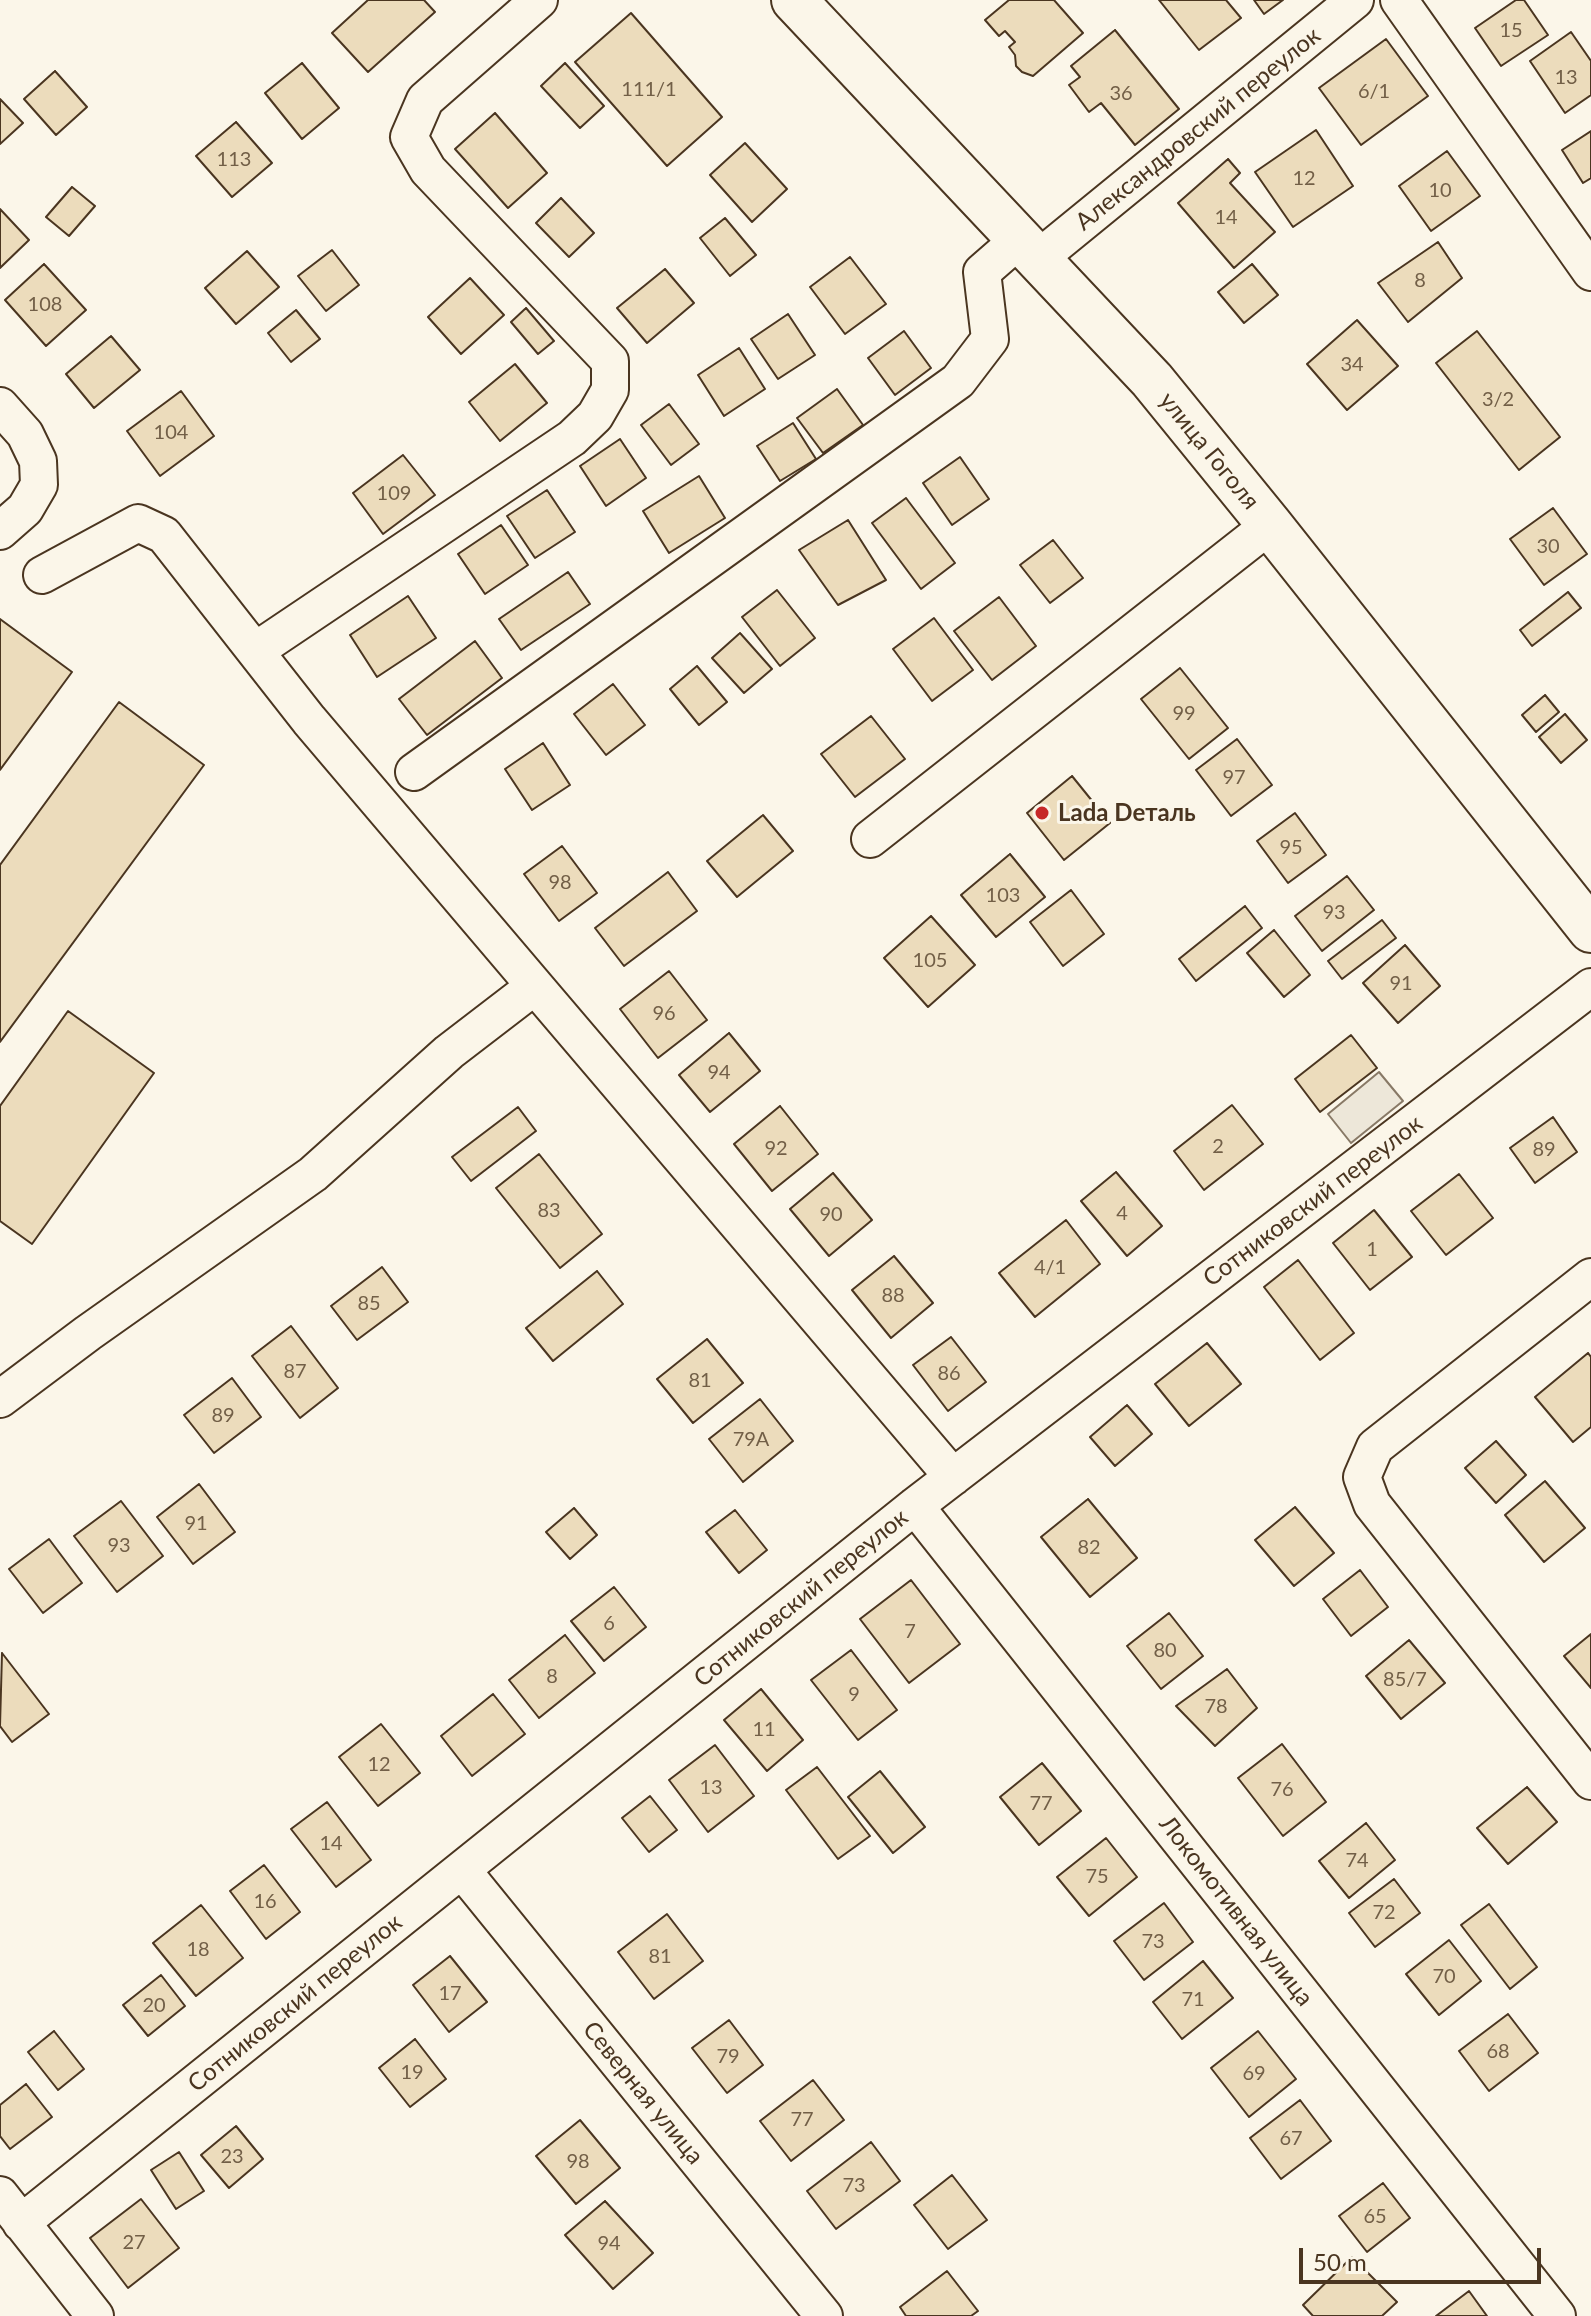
<!DOCTYPE html>
<meta charset="utf-8">
<style>
body{margin:0}
#map{position:relative;width:1591px;height:2316px;overflow:hidden;background:#fbf6e9;font-family:Lato,sans-serif}
canvas{display:block}
.scale{position:absolute;left:1299px;top:2248px;width:242px;height:36px;box-sizing:border-box;border:4px solid #4a3520;border-top:0;padding-left:10px;font-size:24px;line-height:28px;white-space:nowrap;color:#4a3520;-webkit-text-stroke:6px #fbf6e9;paint-order:stroke}
</style>
<div id="map">
<canvas width="1591" height="2316"></canvas>
<div class="scale">50 m</div>
</div>
<script>
const context = document.querySelector('canvas').getContext('2d');
context.lineJoin = 'round';
function paint(path, color) { context.fillStyle = color; context.fill(path, 'evenodd'); }
const toPath = rows => new Path2D(rows.map(r => 'M' + r).join(''));
function strokePath(path, color, width, dash) { context.strokeStyle = color; context.lineWidth = width; context.lineCap = dash ? 'butt' : 'round'; context.setLineDash(dash || []); context.stroke(path); }
function write(font, color, halo, rows, align = 'center') {
  context.font = font + ' Lato,sans-serif'; context.lineWidth = 6; context.setLineDash([]); context.textBaseline = 'middle'; context.strokeStyle = halo; context.fillStyle = color; for (const [text, x, y, turn = 0] of rows) {
    context.save(); context.translate(x, y); context.rotate((+turn || 0) * Math.PI / 180); context.textAlign = isNaN(turn) ? turn : align; if (halo) context.strokeText(text, 0, 0); context.fillText(text, 0, 0); context.restore();
  }
}
const parking = toPath([
 [1379,1072,1403,1101,1351,1143,1328,1114,1379,1072]
]);
const building = toPath([
 [368,0,424,0,435,12,368,72,332,33,368,0],
 [1009,0,1054,0,1083,33,1033,76,1022,72,1016,66,1015,55,1009,47,1015,42,1005,31,999,36,985,20,1009,0],
 [1159,0,1226,0,1241,18,1199,50,1159,0],
 [1254,0,1283,0,1264,14,1254,0],
 [1516,0,1524,0,1548,35,1501,66,1475,28,1516,0],
 [631,13,722,117,667,166,575,62,631,13],
 [1115,30,1179,109,1135,145,1101,103,1089,112,1069,85,1080,77,1071,66,1115,30],
 [1571,32,1591,61,1591,95,1565,113,1530,61,1571,32],
 [1386,39,1428,96,1361,145,1319,88,1386,39],
 [302,63,339,108,302,139,265,93,302,63],
 [565,63,604,106,580,128,541,86,565,63],
 [55,71,87,107,56,135,24,99,55,71],
 [0,99,23,123,0,144,0,99],
 [495,113,547,173,508,208,455,149,495,113],
 [236,122,272,163,232,197,196,156,236,122],
 [1316,130,1353,186,1293,227,1255,172,1316,130],
 [1591,131,1591,178,1583,183,1562,150,1591,131],
 [745,143,787,189,752,222,710,175,745,143],
 [1447,151,1480,196,1431,231,1399,186,1447,151],
 [1228,159,1240,173,1230,183,1275,232,1234,268,1178,203,1228,159],
 [72,187,95,206,69,236,46,217,72,187],
 [561,198,594,233,569,257,536,223,561,198],
 [0,209,29,240,0,268,0,209],
 [725,218,756,255,730,276,700,238,725,218],
 [1438,242,1462,278,1408,322,1378,283,1438,242],
 [332,250,359,285,326,311,298,276,332,250],
 [247,251,279,287,236,324,205,288,247,251],
 [850,257,886,304,845,334,810,287,850,257],
 [44,264,86,310,46,346,5,300,44,264],
 [1252,264,1278,295,1244,323,1218,292,1252,264],
 [665,269,694,303,647,343,617,308,665,269],
 [470,278,504,315,461,354,428,317,470,278],
 [526,308,554,341,538,354,511,322,526,308],
 [296,310,320,339,291,362,268,333,296,310],
 [788,314,815,355,778,379,751,339,788,314],
 [1357,320,1398,366,1347,410,1307,364,1357,320],
 [904,331,931,368,895,395,868,358,904,331],
 [1477,331,1560,437,1519,470,1436,363,1477,331],
 [111,336,140,370,94,408,66,374,111,336],
 [739,348,765,389,724,416,698,375,739,348],
 [515,364,547,403,500,441,469,402,515,364],
 [837,389,863,425,823,453,797,418,837,389],
 [181,391,214,436,160,476,127,431,181,391],
 [669,404,699,444,671,465,641,425,669,404],
 [793,423,816,459,780,481,757,446,793,423],
 [620,439,646,478,606,506,580,466,620,439],
 [403,455,435,495,383,534,353,493,403,455],
 [960,457,989,499,952,525,923,483,960,457],
 [699,476,725,518,669,553,643,511,699,476],
 [547,490,575,532,535,558,507,516,547,490],
 [906,498,955,563,921,589,872,523,906,498],
 [1553,508,1587,554,1544,585,1510,539,1553,508],
 [848,520,886,580,838,605,799,550,848,520],
 [501,525,528,565,485,594,458,554,501,525],
 [1053,540,1083,578,1050,603,1020,565,1053,540],
 [568,572,590,604,521,650,499,619,568,572],
 [777,590,815,638,780,666,742,617,777,590],
 [1568,592,1581,608,1532,646,1520,630,1568,592],
 [408,596,436,638,377,677,350,635,408,596],
 [999,597,1036,646,992,680,954,631,999,597],
 [934,618,973,670,932,701,893,649,934,618],
 [0,619,72,672,0,770,0,619],
 [740,633,772,669,744,693,712,658,740,633],
 [475,641,502,678,427,735,399,699,475,641],
 [697,666,727,702,699,725,670,689,697,666],
 [1180,668,1228,728,1189,759,1141,699,1180,668],
 [613,684,645,725,606,755,574,714,613,684],
 [1545,695,1559,712,1536,732,1522,715,1545,695],
 [119,702,204,765,0,1042,0,865,119,702],
 [1565,714,1587,740,1561,763,1539,737,1565,714],
 [871,716,905,759,855,797,821,754,871,716],
 [1237,739,1272,785,1231,816,1196,770,1237,739],
 [543,743,570,785,532,810,505,769,543,743],
 [1072,776,1110,823,1064,860,1027,813,1072,776],
 [1295,813,1326,855,1288,883,1257,841,1295,813],
 [763,815,793,851,737,897,707,861,763,815],
 [562,846,597,893,559,921,524,874,562,846],
 [1010,854,1045,897,996,937,961,895,1010,854],
 [668,872,697,911,624,966,595,928,668,872],
 [1347,876,1374,910,1322,951,1295,916,1347,876],
 [1071,890,1104,934,1063,966,1030,922,1071,890],
 [1245,906,1262,928,1196,981,1179,959,1245,906],
 [931,916,975,965,928,1007,884,958,931,916],
 [1382,920,1396,938,1342,979,1328,961,1382,920],
 [1274,930,1310,975,1284,997,1247,953,1274,930],
 [1405,945,1440,986,1398,1023,1363,983,1405,945],
 [669,971,707,1020,658,1058,620,1009,669,971],
 [68,1011,154,1073,32,1244,0,1221,0,1106,68,1011],
 [729,1033,760,1071,710,1112,679,1075,729,1033],
 [1351,1035,1377,1068,1320,1112,1295,1079,1351,1035],
 [1232,1105,1263,1144,1204,1190,1174,1151,1232,1105],
 [780,1106,818,1154,772,1191,734,1144,780,1106],
 [518,1107,536,1131,471,1181,452,1157,518,1107],
 [1553,1117,1577,1152,1535,1183,1510,1148,1553,1117],
 [539,1154,602,1234,560,1268,496,1188,539,1154],
 [1116,1172,1162,1226,1127,1256,1081,1201,1116,1172],
 [833,1173,872,1220,829,1256,790,1209,833,1173],
 [1459,1174,1493,1218,1446,1255,1411,1211,1459,1174],
 [1374,1210,1412,1257,1370,1290,1333,1243,1374,1210],
 [1066,1220,1100,1264,1035,1317,999,1273,1066,1220],
 [894,1256,933,1303,891,1338,852,1290,894,1256],
 [1298,1260,1354,1333,1320,1360,1264,1287,1298,1260],
 [382,1267,408,1302,357,1340,331,1306,382,1267],
 [597,1271,623,1304,553,1361,526,1328,597,1271],
 [291,1326,338,1388,300,1418,252,1356,291,1326],
 [951,1337,986,1382,948,1411,913,1365,951,1337],
 [707,1339,743,1383,693,1423,657,1379,707,1339],
 [1207,1343,1241,1384,1189,1426,1155,1384,1207,1343],
 [1588,1353,1591,1357,1591,1427,1573,1442,1535,1397,1588,1353],
 [232,1378,261,1417,214,1453,184,1415,232,1378],
 [760,1399,793,1441,743,1482,709,1439,760,1399],
 [1127,1405,1152,1434,1115,1466,1090,1437,1127,1405],
 [1496,1441,1526,1475,1496,1503,1465,1468,1496,1441],
 [1545,1481,1585,1528,1544,1562,1505,1515,1545,1481],
 [199,1484,235,1532,193,1564,157,1517,199,1484],
 [1088,1499,1137,1558,1090,1597,1041,1537,1088,1499],
 [121,1501,163,1556,117,1592,74,1536,121,1501],
 [1295,1507,1334,1553,1294,1586,1255,1540,1295,1507],
 [574,1508,597,1535,570,1559,546,1532,574,1508],
 [735,1510,767,1550,739,1573,706,1532,735,1510],
 [49,1539,82,1583,43,1613,9,1569,49,1539],
 [1360,1570,1388,1607,1351,1636,1323,1599,1360,1570],
 [911,1580,960,1644,909,1683,860,1619,911,1580],
 [614,1587,646,1627,604,1661,571,1621,614,1587],
 [1169,1613,1203,1656,1161,1689,1127,1646,1169,1613],
 [1591,1634,1591,1688,1564,1656,1591,1634],
 [565,1635,595,1673,539,1718,509,1680,565,1635],
 [1409,1640,1445,1683,1401,1719,1366,1676,1409,1640],
 [851,1650,897,1710,858,1740,811,1680,851,1650],
 [2,1653,49,1714,12,1742,0,1726,2,1653],
 [1227,1669,1257,1708,1215,1746,1176,1706,1227,1669],
 [761,1689,803,1740,767,1771,724,1720,761,1689],
 [493,1694,525,1734,472,1776,441,1736,493,1694],
 [381,1724,420,1773,378,1806,339,1757,381,1724],
 [1282,1744,1326,1802,1283,1836,1238,1778,1282,1744],
 [715,1745,754,1796,708,1832,669,1780,715,1745],
 [1042,1763,1081,1811,1039,1845,1000,1797,1042,1763],
 [817,1767,870,1836,838,1859,786,1790,817,1767],
 [880,1771,925,1827,893,1853,848,1797,880,1771],
 [1527,1787,1557,1822,1508,1864,1477,1828,1527,1787],
 [650,1796,677,1830,649,1852,622,1818,650,1796],
 [327,1802,371,1860,336,1887,291,1829,327,1802],
 [1366,1823,1395,1860,1349,1898,1319,1861,1366,1823],
 [1106,1838,1137,1877,1089,1916,1057,1877,1106,1838],
 [264,1865,300,1912,266,1939,230,1891,264,1865],
 [1394,1879,1420,1913,1375,1947,1349,1913,1394,1879],
 [1164,1903,1193,1942,1144,1980,1114,1941,1164,1903],
 [1489,1904,1537,1967,1510,1989,1461,1925,1489,1904],
 [201,1905,243,1958,196,1996,153,1943,201,1905],
 [667,1914,703,1961,654,1999,618,1952,667,1914],
 [1449,1940,1481,1981,1439,2015,1406,1974,1449,1940],
 [450,1956,487,2002,449,2032,413,1985,450,1956],
 [1203,1961,1233,1998,1182,2039,1153,2002,1203,1961],
 [161,1975,185,2006,148,2036,123,2005,161,1975],
 [1508,2014,1538,2053,1489,2091,1459,2051,1508,2014],
 [729,2020,763,2065,727,2093,692,2048,729,2020],
 [54,2031,84,2069,58,2090,28,2052,54,2031],
 [1258,2031,1296,2079,1249,2117,1211,2068,1258,2031],
 [415,2039,446,2079,410,2107,379,2068,415,2039],
 [813,2080,844,2120,791,2161,760,2121,813,2080],
 [26,2084,52,2117,10,2149,0,2136,0,2105,26,2084],
 [1300,2100,1331,2141,1281,2179,1250,2138,1300,2100],
 [580,2120,620,2168,576,2204,536,2156,580,2120],
 [236,2126,263,2159,229,2188,201,2155,236,2126],
 [871,2142,900,2181,836,2229,807,2191,871,2142],
 [179,2152,204,2191,176,2209,151,2170,179,2152],
 [952,2175,987,2220,948,2249,914,2205,952,2175],
 [1383,2183,1410,2218,1367,2252,1339,2216,1383,2183],
 [141,2199,179,2248,128,2288,90,2238,141,2199],
 [605,2201,653,2253,613,2289,565,2235,605,2201],
 [1352,2257,1397,2302,1382,2316,1313,2316,1303,2305,1352,2257],
 [947,2271,978,2311,971,2316,906,2316,900,2307,947,2271],
 [1469,2291,1487,2316,1436,2316,1469,2291]
]);
const minor = toPath([
 [1399,0,1591,272],
 [1039,258,1355,0],
 [0,406,25,434,38,461,39,485,25,509,0,531],
 [42,575,138,523,164,535,309,720,535,986],
 [255,651,572,438,595,416,610,390,610,361,428,170,409,137,425,100,539,0],
 [414,772,958,381,990,339,982,272,1021,238],
 [870,839,1270,525],
 [1591,1277,1375,1447,1362,1477,1372,1504,1591,1781],
 [0,1399,88,1333,313,1174,449,1052,535,986,953,1477],
 [915,1506,1557,2316],
 [462,1870,824,2316],
 [0,2195,95,2316],
 [21,2223,915,1506,1591,987]
]);
const major = toPath([
 [794,0,1152,380,1270,525,1591,930]
]);
const markers = [
 [1042,813,8,"#c62828"]
];
const numberNames = [
 ["15",1511,31],
 ["13",1566,78],
 ["111/1",649,90],
 ["6/1",1374,92],
 ["36",1121,94],
 ["113",234,160],
 ["12",1304,179],
 ["10",1440,191],
 ["14",1226,218],
 ["8",1420,281],
 ["108",45,305],
 ["34",1352,365],
 ["3/2",1498,400],
 ["104",171,433],
 ["109",394,494],
 ["30",1548,547],
 ["99",1184,714],
 ["97",1234,778],
 ["95",1291,848],
 ["98",560,883],
 ["103",1003,896],
 ["93",1334,913],
 ["105",930,961],
 ["91",1401,984],
 ["96",664,1014],
 ["94",719,1073],
 ["2",1218,1147],
 ["92",776,1149],
 ["89",1544,1150],
 ["83",549,1211],
 ["4",1122,1214],
 ["90",831,1215],
 ["1",1372,1250],
 ["4/1",1050,1268],
 ["88",893,1296],
 ["85",369,1304],
 ["87",295,1372],
 ["86",949,1374],
 ["81",700,1381],
 ["89",223,1416],
 ["79А",751,1440],
 ["91",196,1524],
 ["93",119,1546],
 ["82",1089,1548],
 ["6",609,1624],
 ["7",910,1632],
 ["80",1165,1651],
 ["8",552,1677],
 ["85/7",1405,1680],
 ["9",854,1695],
 ["78",1216,1707],
 ["11",764,1730],
 ["12",379,1765],
 ["13",711,1788],
 ["76",1282,1790],
 ["77",1041,1804],
 ["14",331,1844],
 ["74",1357,1861],
 ["75",1097,1877],
 ["16",265,1902],
 ["72",1384,1913],
 ["73",1153,1942],
 ["18",198,1950],
 ["81",660,1957],
 ["70",1444,1977],
 ["17",450,1994],
 ["71",1193,2000],
 ["20",154,2006],
 ["68",1498,2052],
 ["79",728,2057],
 ["19",412,2073],
 ["69",1254,2074],
 ["77",802,2120],
 ["67",1291,2139],
 ["23",232,2157],
 ["98",578,2162],
 ["73",854,2186],
 ["65",1375,2217],
 ["27",134,2243],
 ["94",609,2244]
];
const streetNames = [
 ["Александровский переулок",1198,129,-39],
 ["улица Гоголя",1209,451,51],
 ["Сотниковский переулок",1313,1201,-37],
 ["Сотниковский переулок",801,1598,-39],
 ["Локомотивная улица",1236,1911,52],
 ["Сотниковский переулок",295,2003,-39],
 ["Северная улица",643,2093,51]
];
const poiNames = [
 ["Lada Dеталь",1058,813]
];
paint(parking, '#ede7d9');
strokePath(parking, '#887966', 2);
paint(building, '#ecdcbc');
strokePath(building, '#4a3520', 2);
strokePath(minor, '#4a3520', 40);
strokePath(major, '#4a3520', 48);
strokePath(minor, '#fbf6e9', 36);
strokePath(major, '#fbf6e9', 44);
for (const [x, y, r, color] of markers) { const dot = new Path2D(); dot.arc(x, y, r, 0, 2 * Math.PI); context.fillStyle = color; context.fill(dot); strokePath(dot, '#fbf6e9', 3); }
write('20px', '#725f47', null, numberNames);
write('24px', '#4a3520', '#fbf6e9', streetNames);
write('bold 24px', '#4a3520', '#fbf6e9', poiNames, 'left');
</script>
